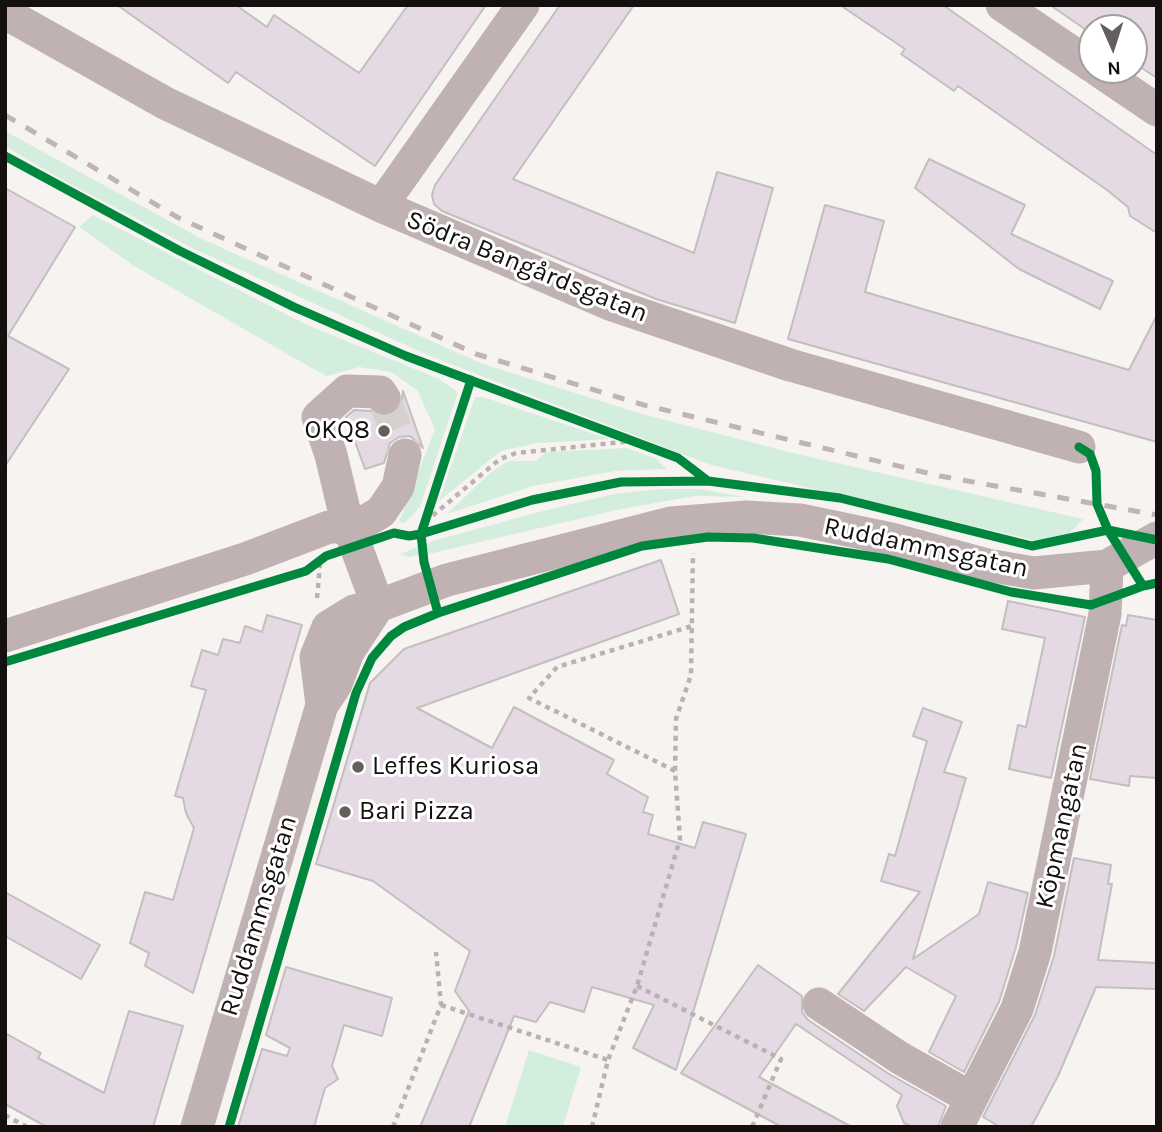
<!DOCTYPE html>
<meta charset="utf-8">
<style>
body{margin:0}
#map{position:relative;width:1162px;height:1132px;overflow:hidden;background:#f7f3f0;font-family:Karla,sans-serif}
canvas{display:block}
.frame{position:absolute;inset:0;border:7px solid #13100f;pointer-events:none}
.north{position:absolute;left:1078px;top:14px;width:70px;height:70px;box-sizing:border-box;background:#fff;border:2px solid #a19f9f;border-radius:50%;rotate:177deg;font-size:19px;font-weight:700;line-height:28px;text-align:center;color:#13100f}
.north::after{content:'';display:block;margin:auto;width:24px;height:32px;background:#635f5e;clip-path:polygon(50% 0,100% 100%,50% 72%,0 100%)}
</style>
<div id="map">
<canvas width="1162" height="1132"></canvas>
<div class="frame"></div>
<div class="north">N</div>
</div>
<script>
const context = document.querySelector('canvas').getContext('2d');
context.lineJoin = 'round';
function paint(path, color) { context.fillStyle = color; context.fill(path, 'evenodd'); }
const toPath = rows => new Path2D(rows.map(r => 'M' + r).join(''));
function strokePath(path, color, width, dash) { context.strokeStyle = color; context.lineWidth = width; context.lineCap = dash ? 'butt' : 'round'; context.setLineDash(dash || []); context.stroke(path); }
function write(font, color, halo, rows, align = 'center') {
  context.font = font + ' Karla,sans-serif'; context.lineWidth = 6; context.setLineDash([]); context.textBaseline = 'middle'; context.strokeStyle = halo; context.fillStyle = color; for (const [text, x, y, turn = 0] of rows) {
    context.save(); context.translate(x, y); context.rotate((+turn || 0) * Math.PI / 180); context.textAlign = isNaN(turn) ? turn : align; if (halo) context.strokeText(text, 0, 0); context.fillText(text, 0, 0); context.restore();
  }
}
const green = toPath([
 [5,131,202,239,483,364,642,414,793,453,1083,519,1069,534,1038,541,711,465,430,356,194,249,59,178,5,146],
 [93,215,305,324,439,379,458,392,420,507,405,523,399,522,435,429,417,390,391,372,359,367,327,376,317,371,134,266,79,227],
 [475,397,483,397,609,439,538,443,501,451,439,501],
 [626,448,655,458,667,469,615,471,533,486,447,514,490,473,508,461,536,461,546,452],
 [658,489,700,489,745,497,695,496,621,509,433,553,408,557,400,554,433,541,543,511,614,494],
 [529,1050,581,1067,563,1127,505,1127]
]);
const building = toPath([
 [117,5,236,5,267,27,274,15,359,73,408,5,486,5,375,166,236,72,228,83,117,5],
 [560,5,634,5,513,179,694,253,717,172,773,188,735,323,656,299,442,211,434,204,432,195,435,185,560,5],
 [840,5,943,5,1157,155,1157,233,1130,216,1128,207,1107,190,958,86,954,91,901,54,905,49,840,5],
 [1050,5,1157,5,1157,78,1134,63,1134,28,1092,28,1092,34,1050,5],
 [929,159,1025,205,1011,234,1113,281,1100,309,1019,269,915,188,929,159],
 [5,188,75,227,8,336,69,369,5,466,5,188],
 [825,205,884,221,865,292,1129,370,1157,315,1157,442,788,339,825,205],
 [403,391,423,448,410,436,399,437,390,443,384,463,365,469,346,417,354,410,370,411,385,417,394,414,401,406,403,391],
 [661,560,679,614,417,708,492,748,514,707,614,760,607,774,648,797,643,812,653,815,648,834,695,848,703,822,746,834,676,1070,633,1048,654,1005,592,987,584,1012,550,1002,536,1022,514,1016,469,1127,420,1127,469,1011,455,991,470,951,373,881,316,864,370,683,404,649,661,560],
 [1008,601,1085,617,1051,778,1009,769,1018,725,1026,727,1045,638,1002,629,1008,601],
 [267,615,302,625,193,993,145,966,149,953,130,943,145,892,173,900,194,828,186,813,183,798,175,796,206,690,191,686,202,650,218,655,223,639,240,643,245,626,262,632,267,615],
 [1128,615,1157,620,1157,778,1130,776,1129,786,1090,779,1122,625,1126,626,1128,615],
 [923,708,962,722,944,772,966,778,913,959,979,914,988,882,1028,893,1016,947,999,1002,964,1072,929,1052,956,996,906,967,864,1011,838,994,920,892,881,881,889,854,895,856,927,741,913,736,923,708],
 [1074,858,1111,865,1108,884,1112,884,1098,960,1157,963,1157,989,1096,987,1058,1076,1031,1127,1000,1127,983,1117,1035,1015,1054,956,1074,858],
 [5,892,100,945,81,979,5,936,5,892],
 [758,965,802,996,802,1012,808,1020,889,1074,946,1106,938,1127,912,1127,904,1123,897,1106,902,1095,796,1024,759,1077,852,1127,782,1127,681,1073,758,965],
 [286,967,392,998,382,1036,344,1025,332,1066,338,1079,325,1088,314,1127,238,1127,262,1049,287,1056,290,1048,266,1035,286,967],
 [129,1011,183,1026,153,1127,47,1127,5,1104,5,1033,41,1053,38,1058,104,1093,129,1011]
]);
const minorTunnel = toPath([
 [384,398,405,455]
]);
const path = toPath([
 [425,522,500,459,516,453,633,441],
 [317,598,320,565],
 [675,771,529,698,557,667,692,626],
 [637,986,781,1059,752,1127],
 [441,1005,608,1060],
 [5,1115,27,1127],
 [393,1127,441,1005,436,952],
 [592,1127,608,1060,637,986,680,839,675,771,676,719,691,675,693,553]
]);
const minor = toPath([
 [1002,5,1092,66],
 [5,13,165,103,381,206,610,304,790,365,1079,447],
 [1098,70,1157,110],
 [381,206,523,5],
 [384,398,380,392,347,391,318,417,331,455,349,531,381,512,398,487,405,455],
 [5,636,245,559,329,527,341,527,351,533,378,606],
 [322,705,316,657,328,627,354,611,378,606,447,580,671,523,746,517,800,520,891,539,987,565,1034,573,1107,566,1157,538],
 [819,1004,900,1058,971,1098],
 [197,1127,322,705,336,684,348,652,378,606],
 [957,1127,1017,1009,1035,952,1105,614,1107,566]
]);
const rail = toPath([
 [5,115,177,217,476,354,644,405,940,476,1157,515]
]);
const cycleway = toPath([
 [5,156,180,251,294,307,406,356,678,458,708,481],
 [1079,447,1090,454,1096,471,1097,504,1108,530,1143,586,1157,583],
 [438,613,424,562,421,534,471,380],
 [5,662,306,571,326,556,394,533,409,536,421,534,532,500,621,482,708,481,840,498,1032,546,1108,530,1157,540],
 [229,1127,356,693,372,658,391,636,404,627,438,613,642,546,708,537,753,538,888,559,1011,592,1091,605,1143,586]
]);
const markers = [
 [384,431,7,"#635f5e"],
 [358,767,7,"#635f5e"],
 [345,812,7,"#635f5e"]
];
const streetNames = [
 ["Södra Bangårdsgatan",527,267,22],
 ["Ruddammsgatan",926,548,12],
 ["Köpmangatan",1062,826,-78],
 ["Ruddammsgatan",259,916,-73]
];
const poiNames = [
 ["OKQ8",370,431,"right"],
 ["Leffes Kuriosa",372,767],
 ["Bari Pizza",359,812]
];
paint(green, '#d4eedd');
paint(building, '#e5dae3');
strokePath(building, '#c2bfc0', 2);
strokePath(minorTunnel, '#d5d1ce', 33, [33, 17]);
strokePath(path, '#bbb1b0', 4.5, [5, 5]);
strokePath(minor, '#c0b2b2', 33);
strokePath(rail, '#bfb5b4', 5, [12, 12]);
strokePath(cycleway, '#00873e', 9);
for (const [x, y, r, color] of markers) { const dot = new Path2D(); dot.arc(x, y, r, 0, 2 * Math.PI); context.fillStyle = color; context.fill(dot); strokePath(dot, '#fff', 2.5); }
write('26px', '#13100f', '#fff', streetNames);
write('26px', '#13100f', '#fff', poiNames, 'left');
</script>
